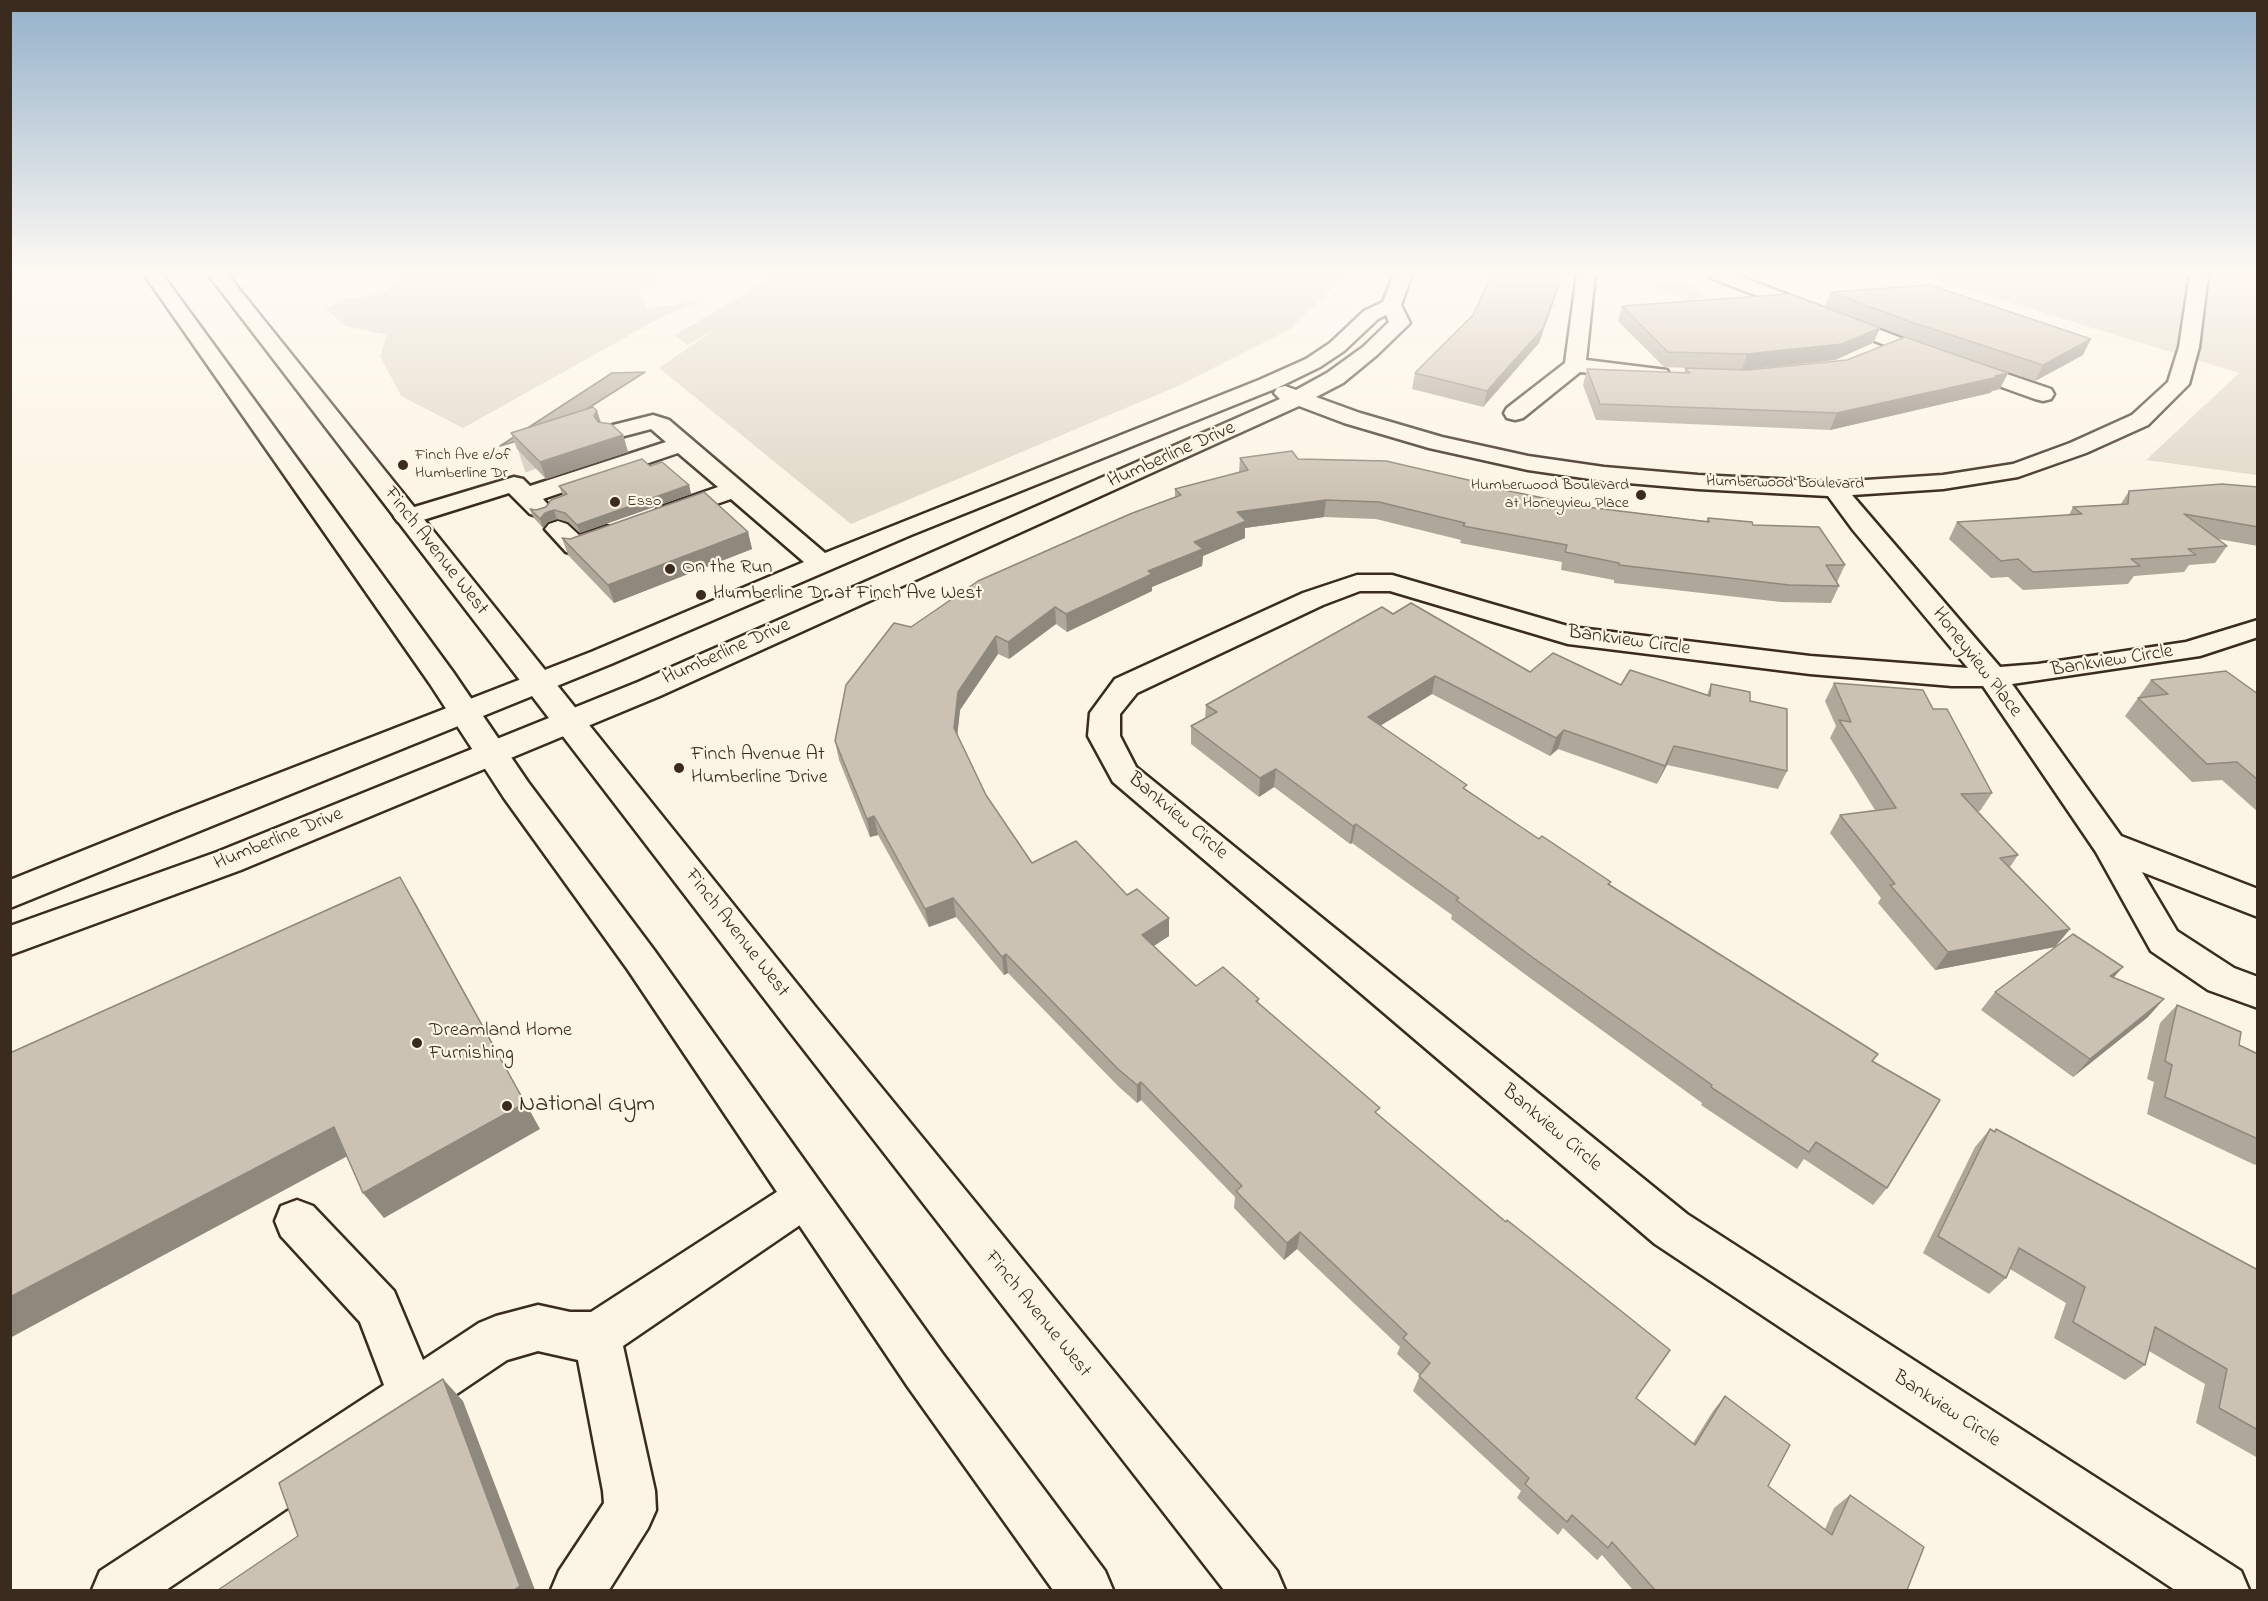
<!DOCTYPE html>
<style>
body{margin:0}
#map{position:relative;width:2268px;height:1601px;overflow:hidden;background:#fcf5e5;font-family:"Indie Flower",sans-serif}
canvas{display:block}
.frame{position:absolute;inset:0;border:12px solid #3b2a1e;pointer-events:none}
</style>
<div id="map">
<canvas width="2268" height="1601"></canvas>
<div class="frame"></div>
</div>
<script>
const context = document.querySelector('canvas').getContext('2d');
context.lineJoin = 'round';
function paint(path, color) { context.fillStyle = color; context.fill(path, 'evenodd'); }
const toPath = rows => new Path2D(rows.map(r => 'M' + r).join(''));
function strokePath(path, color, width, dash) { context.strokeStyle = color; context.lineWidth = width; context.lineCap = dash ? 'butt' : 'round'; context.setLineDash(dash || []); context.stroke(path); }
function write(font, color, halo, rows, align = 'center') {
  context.font = font + ' "Indie Flower",sans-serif'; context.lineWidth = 4.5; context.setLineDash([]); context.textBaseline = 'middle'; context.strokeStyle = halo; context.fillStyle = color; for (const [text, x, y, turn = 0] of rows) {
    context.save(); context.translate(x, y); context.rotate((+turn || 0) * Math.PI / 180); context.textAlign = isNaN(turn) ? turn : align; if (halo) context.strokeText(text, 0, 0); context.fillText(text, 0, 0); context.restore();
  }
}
const green = toPath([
 [406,274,671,274,638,290,647,309,703,300,662,317,463,428,401,396,380,356,387,335,346,326,325,309,344,299,382,294],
 [778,274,1343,274,1342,278,1290,329,1178,386,851,524,659,368,714,330,687,345,675,335],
 [1917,274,2257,274,2257,475,2146,460,2239,373],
 [1679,280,1707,297,1686,301,1657,288,1657,285]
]);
const water = toPath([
 [645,372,554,430,500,446,612,373,645,372]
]);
const minorTunnel = toPath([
 [522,462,569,446]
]);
const minor = toPath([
 [1394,274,1412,274,1401,305,1410,323,1377,355,1343,383,1316,397,1360,413,1442,437,1528,456,1604,467,1698,475,1835,482,1943,475,2013,464,2070,443,2132,415,2168,382,2179,347,2190,274,2208,274,2199,347,2189,384,2148,425,2086,453,2018,477,1943,489,1852,495,2000,667,2038,664,2186,642,2258,620,2258,637,2200,656,2012,684,2121,836,2258,889,2258,917,2142,872,2177,931,2234,968,2258,977,2258,1008,2208,990,2151,951,2096,852,1983,686,1952,686,1810,674,1568,644,1390,591,1360,591,1323,605,1137,693,1120,714,1120,736,1136,767,1687,1214,2241,1571,2249,1590,2175,1590,1655,1244,1113,782,1088,736,1090,713,1115,679,1303,593,1357,575,1392,575,1571,627,1810,656,1968,668,1853,530,1828,496,1698,489,1604,481,1528,470,1429,448,1344,423,1299,406,660,696,241,870,10,955,10,926,217,852,638,682,1280,399,1274,393,1277,388,911,535,611,664,10,908,10,880,174,814,591,652,804,562,731,499,676,518,667,521,658,518,654,513,658,508,718,487,678,453,543,499,552,509,548,514,539,517,530,514,509,493,407,525,398,522,394,517,398,512,514,477,523,479,530,486,666,442,651,429,613,439,605,437,601,432,605,427,653,415,669,420,825,553,1259,380,1306,359,1330,343,1364,311,1383,302,1394,274],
 [1386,315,1389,322,1363,347,1327,373,1296,390,1285,386,1277,388,1320,367,1344,351,1378,319,1386,315],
 [1577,274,1595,274,1586,360,1659,369,1667,370,1670,375,1667,380,1659,381,1580,372,1523,418,1515,420,1507,418,1504,413,1507,408,1565,363,1577,274],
 [1709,274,1734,274,1904,339,2051,389,2054,394,2051,399,2043,401,2035,399,1890,347,1711,278,1709,274],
 [558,521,567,524,579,535,607,526,616,529,620,534,616,539,575,554,566,552,545,529,549,524,558,521],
 [804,1178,819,1184,826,1198,819,1212,623,1346,655,1491,656,1510,648,1528,609,1590,551,1590,559,1571,604,1503,603,1491,578,1360,538,1351,507,1360,166,1590,92,1590,100,1571,384,1385,360,1322,281,1236,275,1221,281,1206,297,1200,313,1206,394,1291,423,1360,479,1323,496,1316,538,1305,570,1312,591,1312,789,1184,804,1178]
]);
const major = toPath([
 [144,274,162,274,453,672,528,782,654,950,942,1353,1105,1571,1113,1590,1053,1590,908,1387,628,970,504,798,430,684,144,274],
 [208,274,227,274,818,1010,1277,1571,1285,1590,1224,1590,790,1032,208,274]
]);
const wall = toPath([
 [1490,274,1560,274,1559,277,1561,278,1557,292,1539,343,1483,407,1412,389,1415,373,1473,315,1490,278],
 [1831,292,2083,355,2035,381,1905,337,1825,306],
 [1622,306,1880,328,1873,343,1835,360,1742,370,1664,367,1618,321],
 [1685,368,2000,389,1992,391,1990,393,1830,430,1596,420,1583,385,1587,369,1684,373],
 [597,411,601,422,623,435,628,452,546,479,517,449,511,433],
 [1240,458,1298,459,1476,484,1587,507,1706,521,1708,518,1753,525,1845,565,1837,582,1839,586,1831,603,1781,602,1614,583,1614,580,1561,570,1562,562,1460,543,1461,540,1376,519,1324,517,1245,528,1245,538,1203,556,1202,566,1152,587,1152,591,1067,632,1056,624,1009,659,998,654,960,710,957,736,986,795,1032,863,1127,895,1169,918,1169,936,1153,946,1196,986,1259,999,1258,1003,1378,1114,1636,1398,1693,1443,1713,1411,1725,1396,1768,1486,1825,1529,1834,1508,1850,1495,1907,1590,1633,1590,1602,1555,1597,1560,1563,1528,1558,1535,1517,1498,1521,1491,1413,1391,1420,1375,1397,1354,1400,1347,1297,1249,1284,1260,1234,1208,1235,1197,1141,1100,1137,1103,1118,1086,1008,973,1004,975,956,917,929,927,878,835,870,837,839,760,835,741,911,627,1175,497,1175,489,1239,473],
 [650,466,689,485,691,494,580,533,568,522,557,519,548,522,543,528,533,517,530,509,536,510,546,507,563,496,559,486],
 [2258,487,2258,546,2218,539,2227,546,2215,563,2189,565,2184,572,2134,576,2128,584,2023,590,2008,577,1991,578,1949,539,1957,522,2069,515,2073,507,2121,504,2129,491],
 [748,532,752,549,614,603,568,555,562,538,570,539],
 [1393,614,1530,672,1621,685,1707,695,1711,684,1750,701,1787,771,1778,789,1667,765,1657,784,1558,749,1550,756,1432,694,1380,726,1466,789,1539,839,1611,882,1609,885,1872,1061,1887,1188,1873,1205,1804,1159,1797,1169,1701,1105,1702,1103,1526,975,1451,919,1452,915,1352,843,1350,844,1274,787,1259,797,1191,744,1191,726,1205,719,1206,705],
 [2151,680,2258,694,2258,812,2222,780,2192,782,2125,716],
 [1834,683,1933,709,1992,793,1980,811,1978,811,2018,855,2010,867,2070,929,2055,947,1935,970,1878,903,1881,898,1830,833,1840,815,1875,810,1830,738,1836,726,1825,701],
 [2114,977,2148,1017,2073,1077,1981,1010,1995,992],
 [2177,1005,2239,1045,2258,1054,2258,1162,2255,1165,2147,1114,2154,1082,2147,1079,2160,1023],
 [1990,1129,1994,1132,1996,1129,2258,1270,2258,1458,2196,1423,2205,1384,2149,1351,2145,1365,2125,1380,2054,1338,2066,1303,2010,1269,2006,1278,1989,1294,1923,1253,1975,1147]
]);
const shadedWall = toPath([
 [1561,278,1557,292,1539,343,1483,407,1487,391],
 [1880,328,1873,343,1835,360,1742,370,1747,354],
 [2091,339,2083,355,2035,381,2043,365],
 [2008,373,2000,389,1992,391,1990,393,1830,430,1837,413],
 [597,411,602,427,594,416],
 [623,435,628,452,546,479,540,462],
 [689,485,691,494,580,533,577,525],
 [1326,500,1324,517,1245,528,1245,538,1203,556,1202,566,1152,587,1152,591,1067,632,1066,614,1194,542,1237,512],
 [554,510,557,519,548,522,543,528,540,519,545,513],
 [748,532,752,549,614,603,608,585],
 [1055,607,1056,624,1009,659,1008,642],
 [996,636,998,654,960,710,956,747,954,728,958,692],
 [1435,676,1432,694,1365,735,1368,717],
 [1564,730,1558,749,1550,756,1556,738],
 [1674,746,1667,765,1657,784,1665,766],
 [1276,769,1274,787,1259,797,1260,778],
 [874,816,878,835,870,837,867,819],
 [1356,824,1352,843,1350,844,1353,826],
 [400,877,416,904,540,1129,384,1218,363,1193],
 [953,898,956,917,929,927,925,909],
 [1169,918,1169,936,1142,954,1142,935],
 [2070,929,2055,947,1935,970,1948,952],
 [1006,954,1008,973,1004,975,1002,957],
 [2123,967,2107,985,2110,976],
 [2164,999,2148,1017,2073,1077,2090,1059],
 [1141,1082,1141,1100,1137,1103,1137,1085],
 [334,1127,355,1152,10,1338,10,1297],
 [1300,1232,1297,1249,1284,1260,1287,1243],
 [443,1379,463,1401,535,1590,514,1590]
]);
const building = toPath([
 [1492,274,1559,274,1558,277,1561,278,1543,328,1487,391,1415,373,1473,315,1492,274],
 [1930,285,2091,339,2043,365,1911,322,1831,292,1930,285],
 [1790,294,1880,328,1842,344,1747,354,1668,352,1622,306,1790,294],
 [1905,337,2008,373,1995,376,1998,377,1837,413,1600,404,1587,369,1690,373,1685,368,1748,370,1847,360,1905,337],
 [593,407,597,411,594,416,598,422,611,424,623,435,540,462,511,433,593,407],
 [1292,451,1298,459,1386,461,1477,482,1475,484,1587,507,1709,522,1708,518,1752,522,1753,525,1819,527,1845,565,1826,565,1839,586,1789,585,1619,565,1619,563,1565,552,1567,545,1463,526,1465,523,1379,502,1326,500,1237,512,1246,521,1194,542,1203,549,1148,571,1152,574,1066,614,1055,607,1008,642,996,636,958,692,954,728,986,795,1032,863,1076,841,1127,895,1137,889,1169,918,1142,935,1196,986,1223,967,1259,999,1256,1001,1380,1108,1375,1112,1506,1222,1507,1220,1670,1350,1636,1398,1695,1445,1725,1396,1790,1445,1768,1486,1832,1535,1850,1495,1924,1547,1907,1590,1655,1590,1612,1542,1608,1548,1572,1515,1567,1522,1525,1484,1529,1478,1419,1376,1430,1363,1403,1338,1407,1334,1300,1232,1287,1243,1236,1191,1242,1186,1141,1082,1137,1085,1118,1069,1006,954,1002,957,953,898,925,909,874,816,867,819,835,741,846,685,894,623,911,627,978,581,1130,514,1181,495,1175,489,1248,470,1240,458,1292,451],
 [642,459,650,466,662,462,689,485,577,525,565,513,554,510,545,513,540,519,530,509,536,510,546,507,551,500,567,494,559,486,642,459],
 [2222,484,2258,487,2258,527,2184,514,2227,546,2188,549,2196,555,2131,559,2140,566,2033,572,2018,559,2001,561,1957,522,2082,514,2073,507,2128,504,2129,491,2222,484],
 [704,492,748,532,608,585,562,538,570,539,704,492],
 [1411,603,1530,672,1553,653,1621,685,1630,670,1710,696,1711,684,1750,692,1750,701,1787,709,1787,771,1674,746,1665,766,1564,730,1556,738,1435,676,1368,717,1467,785,1463,788,1539,839,1542,836,1611,882,1608,884,1878,1054,1872,1061,1940,1100,1887,1188,1816,1142,1809,1152,1711,1087,1712,1085,1532,957,1456,900,1459,898,1356,824,1353,826,1276,769,1260,778,1191,726,1217,712,1206,705,1382,607,1393,614,1411,603],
 [2226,671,2258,694,2258,780,2237,762,2207,764,2138,698,2168,694,2151,680,2226,671],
 [1834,683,1923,690,1933,709,1947,709,1992,793,1961,794,2018,855,2000,858,2070,929,1948,952,1890,885,1895,884,1840,815,1896,808,1839,720,1851,722,1834,683],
 [400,877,525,1103,363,1193,334,1127,10,1297,10,1053,400,877],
 [2073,934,2123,967,2110,976,2164,999,2090,1059,1995,992,2073,934],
 [2177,1005,2241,1032,2239,1045,2258,1054,2258,1139,2165,1097,2172,1065,2165,1061,2177,1005],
 [1990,1129,1995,1132,1996,1129,2258,1270,2258,1430,2219,1408,2227,1369,2155,1327,2145,1365,2073,1322,2085,1287,2019,1248,2006,1278,1938,1236,1990,1129],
 [443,1379,520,1586,514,1590,218,1590,298,1536,279,1483,443,1379]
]);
const markers = [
 [403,465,6,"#3b2a1e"],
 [1641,495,6,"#3b2a1e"],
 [615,502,6,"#3b2a1e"],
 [670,569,6,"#3b2a1e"],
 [701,595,6,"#3b2a1e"],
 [679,768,6,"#3b2a1e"],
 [417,1043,6,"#3b2a1e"],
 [507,1106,6,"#3b2a1e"]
];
const farPoinames = [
 ["Finch Ave e/of",415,456],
 ["Humberline Dr",415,474],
 ["Humberwood Boulevard",1629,486,"right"],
 ["at Honeyview Place",1629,504,"right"],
 ["Esso",627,502]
];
const farStreetnames = [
 ["Humberwood Boulevard",1785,484,1]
];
const streetNames = [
 ["Humberline Drive",1172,456,-24],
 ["Finch Avenue West",435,552,52],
 ["Bankview Circle",1629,642,8],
 ["Humberline Drive",727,653,-24],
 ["Bankview Circle",2112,662,-9],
 ["Honeyview Place",1976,663,52],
 ["Bankview Circle",1177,817,40],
 ["Humberline Drive",279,840,-22],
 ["Finch Avenue West",736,934,52],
 ["Bankview Circle",1551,1129,40],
 ["Finch Avenue West",1037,1315,51],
 ["Bankview Circle",1946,1410,33]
];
const poiNames = [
 ["On the Run",682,569],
 ["Humberline Dr at Finch Ave West",713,595],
 ["Finch Avenue At",691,756],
 ["Humberline Drive",691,779],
 ["Dreamland Home",429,1032],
 ["Furnishing",429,1055]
];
const nearPoinames = [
 ["National Gym",519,1106]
];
paint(green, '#e0d8c8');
paint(water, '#b7ad9e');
strokePath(water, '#85796b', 1.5);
strokePath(minorTunnel, '#d5ccbd', 22, [22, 10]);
strokePath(minor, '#3b2a1e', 5);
strokePath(major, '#3b2a1e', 5);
paint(minor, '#fcf5e5');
paint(major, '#fcf5e5');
paint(wall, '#afa79a');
paint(shadedWall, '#8f887d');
paint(building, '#ccc2b3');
strokePath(building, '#8f887d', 1.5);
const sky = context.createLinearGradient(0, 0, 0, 498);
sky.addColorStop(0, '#94b1ca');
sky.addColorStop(0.55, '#fefaf3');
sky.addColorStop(1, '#fefaf300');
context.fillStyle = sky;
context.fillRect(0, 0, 2268, 498);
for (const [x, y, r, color] of markers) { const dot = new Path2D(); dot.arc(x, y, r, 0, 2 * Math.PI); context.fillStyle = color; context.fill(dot); strokePath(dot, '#fcf5e5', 2); }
write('16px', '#3b2a1e', '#fcf5e5', farPoinames, 'left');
write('16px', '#3b2a1e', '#fcf5e5', farStreetnames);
write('20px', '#3b2a1e', '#fcf5e5', streetNames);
write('20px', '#3b2a1e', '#fcf5e5', poiNames, 'left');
write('24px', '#3b2a1e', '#fcf5e5', nearPoinames, 'left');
</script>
